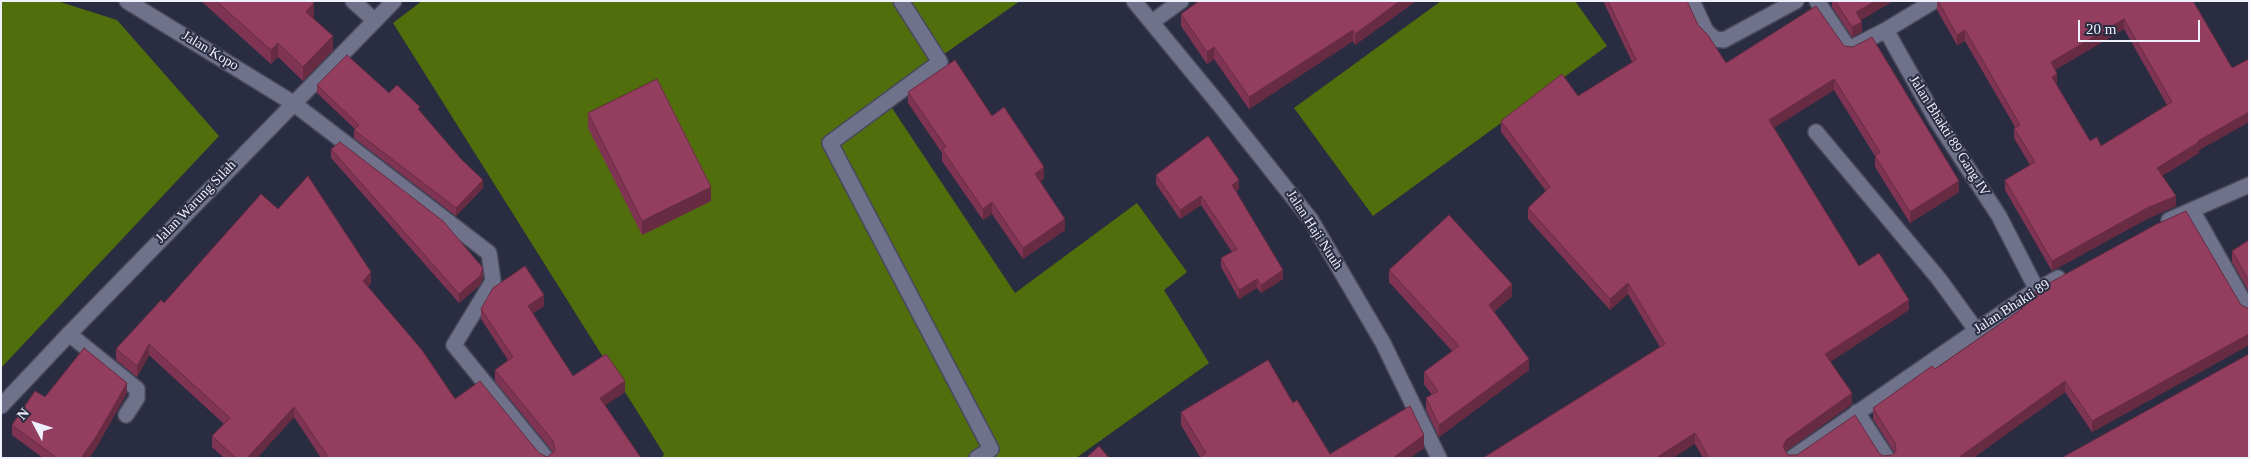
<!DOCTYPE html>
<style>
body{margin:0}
#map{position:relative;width:2250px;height:459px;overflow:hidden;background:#2a2c41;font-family:Georgia,serif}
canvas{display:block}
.frame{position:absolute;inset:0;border:2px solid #eef0fe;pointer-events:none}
.north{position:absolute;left:10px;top:399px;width:50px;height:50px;-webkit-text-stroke:4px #2a2c41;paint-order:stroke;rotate:310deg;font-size:14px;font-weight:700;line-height:20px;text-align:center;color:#eef0fe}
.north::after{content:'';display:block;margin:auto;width:18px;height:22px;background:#eef0fe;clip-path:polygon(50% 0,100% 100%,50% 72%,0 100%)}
.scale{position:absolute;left:2078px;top:20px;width:122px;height:22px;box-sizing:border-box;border:2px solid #eef0fe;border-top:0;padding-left:6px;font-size:15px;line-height:18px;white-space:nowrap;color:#eef0fe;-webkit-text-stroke:4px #2a2c41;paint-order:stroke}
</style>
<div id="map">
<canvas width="2250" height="459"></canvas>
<div class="frame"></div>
<div class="north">N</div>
<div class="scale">20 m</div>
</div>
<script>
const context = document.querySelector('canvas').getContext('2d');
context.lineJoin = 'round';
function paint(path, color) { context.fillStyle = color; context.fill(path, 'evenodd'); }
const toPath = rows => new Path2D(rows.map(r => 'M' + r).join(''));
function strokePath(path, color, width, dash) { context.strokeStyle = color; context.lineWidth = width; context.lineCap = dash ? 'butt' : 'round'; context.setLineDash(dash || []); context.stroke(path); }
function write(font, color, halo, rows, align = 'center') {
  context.font = font + ' Georgia,serif'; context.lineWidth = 4; context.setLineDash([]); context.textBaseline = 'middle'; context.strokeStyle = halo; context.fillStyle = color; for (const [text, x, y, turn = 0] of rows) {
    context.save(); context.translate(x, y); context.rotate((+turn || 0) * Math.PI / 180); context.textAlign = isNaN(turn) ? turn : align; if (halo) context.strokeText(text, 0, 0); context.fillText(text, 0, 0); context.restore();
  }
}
const forest = toPath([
 [1,1,57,1,117,20,219,136,1,368],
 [422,1,1020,1,884,96,1015,293,1137,203,1187,272,1164,290,1209,363,1076,458,662,458,664,454,393,23],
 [1441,1,1575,1,1607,46,1373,216,1294,108]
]);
const service = toPath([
 [1152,22,1181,1],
 [69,334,137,389,137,398,126,415]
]);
const minor = toPath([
 [127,1,293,103,489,253,493,281,454,345,546,458],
 [353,1,374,20],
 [901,1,940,62,830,143,991,449,977,458],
 [1134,1,1218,103,1311,220,1383,343,1439,458],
 [1692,1,1706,31,1715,39,1724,40,1796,1],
 [1817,1,1849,49,1886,30],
 [1934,1,1886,30,1937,121,1999,216,2037,290],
 [1816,132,1939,279,1976,330],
 [2192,210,2249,311],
 [2169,220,2249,185],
 [1857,412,1887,458],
 [1792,458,2031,293,2058,278]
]);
const tertiary = toPath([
 [1,406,69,334,394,1]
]);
const wall = toPath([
 [201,1,312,1,314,17,313,18,333,50,303,81,278,57,271,64],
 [1199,1,1416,1,1355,45,1353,41,1249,109,1214,59,1207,64,1181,26,1181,14],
 [1603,1,1687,1,1698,25,1726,63,1844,46,1959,192,1910,223,1875,167,1875,156,1834,90,1773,128,1859,266,1909,310,1830,362,1852,404,1786,451,1786,452,1788,455,1879,453,1883,456,1892,455,1894,452,1873,419,1873,408,1935,369,2020,310,2020,302,2241,305,2249,309,2249,345,2092,432,2065,392,1973,458,1703,458,1695,444,1660,347,1628,294,1610,310,1528,219,1528,208,1546,191,1501,132,1501,121,1578,96,1632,62],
 [1832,1,1893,1,1861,20,1862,32,1852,37,1832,7],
 [1937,1,2193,1,2232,68,2249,59,2249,122,2199,150,2199,153,2162,176,2176,206,2147,219,2052,271,2005,190,2005,180,2030,165,2014,138,2014,128,2015,127,1965,41,1957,45,1937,10],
 [2124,29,2167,105,2101,146,2090,141,2056,85,2057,84,2055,70],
 [317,85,389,93,420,111,483,188,456,216,354,138,354,130,355,129,317,93],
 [908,92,992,116,1044,178,1040,182,1065,230,1023,259,992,214,983,220,942,161,942,153,908,103],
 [588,113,711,201,642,235,588,128],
 [331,149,483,277,480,285,459,303,331,158],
 [1156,175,1239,189,1236,191,1283,279,1261,293,1257,288,1239,299,1221,267,1221,258,1232,252,1201,205,1180,219,1156,184],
 [2249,240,2249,292,2232,262,2232,251],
 [1389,270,1512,296,1494,312,1529,370,1439,437,1426,410,1426,398,1432,395,1424,384,1424,372,1452,351,1389,282],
 [371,283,368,286,455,399,539,453,547,457,553,452,495,381,495,370,508,360,481,319,481,309,544,306,532,314,573,376,625,392,605,405,641,458,321,458,294,417,257,458,224,458,212,447,212,436,224,424,149,355,137,377,116,360,116,349,164,303],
 [127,393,96,448,89,458,43,458,12,435,12,425,45,397],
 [1293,403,1330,454,1424,448,1410,458,1198,458,1200,457,1181,425,1181,412]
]);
const shadedWall = toPath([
 [1400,1,1416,1,1355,45,1355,34],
 [1876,1,1893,1,1856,23,1856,12],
 [314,3,314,17,306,25,306,12],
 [2124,19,2124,29,2051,72,2051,62],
 [1862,22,1862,32,1852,37,1852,27],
 [1353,30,1353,41,1249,109,1249,97],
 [1965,30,1965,41,1957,45,1957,35],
 [333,36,333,50,303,81,303,67],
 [278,43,278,57,271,64,271,50],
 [1214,47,1214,59,1207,64,1207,52],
 [2057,74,2057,84,2052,87,2052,77],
 [1834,79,1834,90,1769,131,1769,120],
 [2249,112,2249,122,2199,150,2199,153,2157,179,2157,168,2198,141],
 [1044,167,1044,178,1035,185,1035,174],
 [483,180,483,188,456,216,456,208],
 [1239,180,1239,189,1232,194,1232,185],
 [1959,181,1959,192,1910,223,1910,212],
 [711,187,711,201,642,235,642,221],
 [1201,196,1201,205,1180,219,1180,210],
 [2176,196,2176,206,2147,219,2052,271,2052,261,2147,208],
 [992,202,992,214,983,220,983,209],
 [1065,219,1065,230,1023,259,1023,248],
 [483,268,483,277,480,285,459,303,459,294],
 [1283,270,1283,279,1261,293,1261,285],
 [371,272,371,283,363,292,363,281],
 [1257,279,1257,288,1239,299,1239,290],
 [1628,283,1628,294,1610,310,1610,299],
 [1512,284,1512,296,1489,316,1489,305],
 [544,295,544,306,528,317,528,306],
 [1909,300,1909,310,1825,365,1825,354],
 [2249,334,2249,345,2092,432,2092,421],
 [149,344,149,355,137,377,137,366],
 [1529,359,1529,370,1439,437,1439,425],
 [625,381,625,392,600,409,600,398],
 [2065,381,2065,392,1973,458,1958,458],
 [127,383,127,393,96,448,89,458,81,458],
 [1852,393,1852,404,1786,451,1783,458,1783,447,1786,440],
 [294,407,294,417,257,458,247,458],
 [1695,433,1695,444,1673,458,1656,458],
 [1424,435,1424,448,1410,458,1393,458]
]);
const building = toPath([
 [216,1,312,1,314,3,306,12,333,36,303,67,278,43,271,50,216,1],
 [1199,1,1400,1,1355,34,1353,30,1249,97,1214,47,1207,52,1181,14,1199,1],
 [1608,1,1687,1,1698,25,1708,35,1726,63,1816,6,1844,46,1853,47,1872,37,1959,181,1910,212,1875,156,1880,152,1834,79,1769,120,1859,266,1879,253,1909,300,1825,354,1852,393,1786,440,1783,447,1788,455,1797,455,1855,415,1879,453,1883,456,1892,455,1896,451,1895,443,1873,408,1932,366,1935,369,2023,308,2020,302,2044,286,2155,225,2186,211,2241,305,2249,309,2249,334,2092,421,2065,381,1958,458,1709,458,1695,433,1656,458,1483,458,1665,344,1628,283,1610,299,1528,208,1550,187,1501,121,1562,74,1578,96,1636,60,1608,1],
 [1835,1,1876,1,1856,12,1862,22,1852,27,1835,1],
 [1938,1,2193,1,2232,68,2249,59,2249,112,2198,141,2199,142,2157,168,2176,196,2147,208,2052,261,2005,180,2035,162,2014,128,2020,125,1965,30,1957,35,1938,1],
 [2124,19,2172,102,2101,146,2097,137,2090,141,2052,77,2057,74,2051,62,2124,19],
 [347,55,389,93,397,85,420,107,418,109,461,159,483,180,456,208,354,130,359,125,317,85,347,55],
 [955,60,992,116,1004,107,1044,167,1035,174,1065,219,1023,248,992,202,983,209,942,149,946,147,908,92,955,60],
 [657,79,711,187,642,221,588,113,657,79],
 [1208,136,1239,180,1232,185,1283,270,1261,285,1257,279,1239,290,1221,258,1237,249,1201,196,1180,210,1156,175,1208,136],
 [340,142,443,221,483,268,480,276,459,294,331,149,340,142],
 [308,176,371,272,363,281,422,350,455,399,480,381,539,453,547,457,555,451,553,441,495,370,513,357,481,309,493,288,525,266,544,295,528,306,573,376,606,354,625,381,600,398,641,458,329,458,294,407,247,458,236,458,212,436,230,418,149,344,137,366,116,349,161,300,164,303,261,194,278,209,308,176],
 [1449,215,1512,284,1489,305,1529,359,1439,425,1426,398,1438,391,1424,372,1459,346,1389,270,1449,215],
 [2249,240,2249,281,2232,251,2249,240],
 [84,348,127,383,96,437,81,458,57,458,12,425,35,391,45,397,84,348],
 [2249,354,2249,458,2063,458,2065,456,2249,354],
 [1268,360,1293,403,1297,400,1330,454,1410,406,1424,435,1393,458,1198,458,1206,453,1181,412,1268,360],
 [1099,446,1109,458,1086,458,1099,446]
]);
const streetNames = [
 ["Jalan Kopo",210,51,31],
 ["Jalan Bhakti 89 Gang IV",1949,136,58],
 ["Jalan Warung Silah",196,202,-46],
 ["Jalan Haji Nuuh",1314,230,57],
 ["Jalan Bhakti 89",2012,307,-33]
];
paint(forest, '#506e0c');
strokePath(service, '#48495b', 18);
strokePath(minor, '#48495b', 18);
strokePath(tertiary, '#48495b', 18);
strokePath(service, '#70728b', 15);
strokePath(minor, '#70728b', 15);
strokePath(tertiary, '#70728b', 15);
paint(wall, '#7e3452');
paint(shadedWall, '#672b42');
paint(building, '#933d5f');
strokePath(building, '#672b42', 1);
write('14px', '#eef0fe', '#2a2c41', streetNames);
</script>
